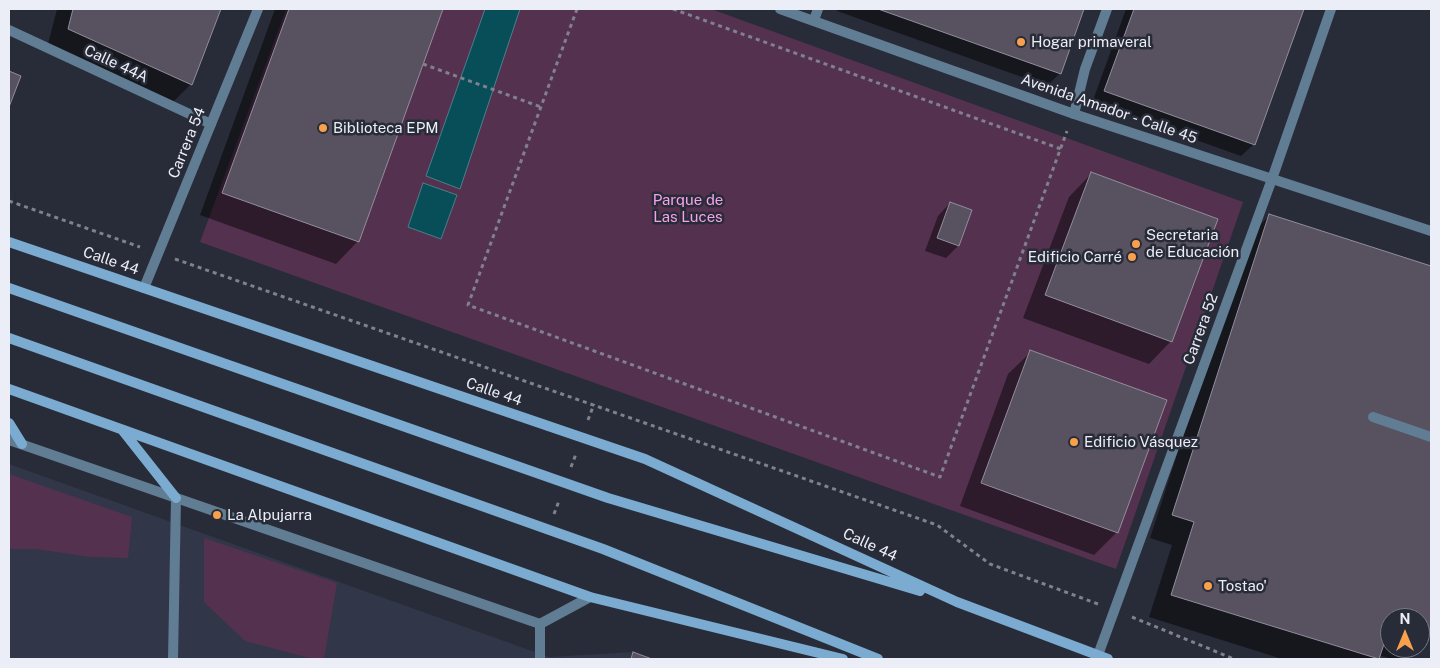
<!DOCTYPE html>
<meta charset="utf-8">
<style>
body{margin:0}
#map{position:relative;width:1440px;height:668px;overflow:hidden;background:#282c38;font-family:"Public Sans",sans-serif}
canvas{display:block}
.frame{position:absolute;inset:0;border:10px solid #eceef7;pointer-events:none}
.north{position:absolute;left:1380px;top:608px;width:50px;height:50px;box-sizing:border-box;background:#282c38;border:1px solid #767a84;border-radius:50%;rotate:0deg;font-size:14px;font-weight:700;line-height:20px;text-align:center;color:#eceef7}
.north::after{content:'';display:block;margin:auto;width:18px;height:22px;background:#f9a04c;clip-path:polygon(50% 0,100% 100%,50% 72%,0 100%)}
</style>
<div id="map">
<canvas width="1440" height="668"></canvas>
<div class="frame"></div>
<div class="north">N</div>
</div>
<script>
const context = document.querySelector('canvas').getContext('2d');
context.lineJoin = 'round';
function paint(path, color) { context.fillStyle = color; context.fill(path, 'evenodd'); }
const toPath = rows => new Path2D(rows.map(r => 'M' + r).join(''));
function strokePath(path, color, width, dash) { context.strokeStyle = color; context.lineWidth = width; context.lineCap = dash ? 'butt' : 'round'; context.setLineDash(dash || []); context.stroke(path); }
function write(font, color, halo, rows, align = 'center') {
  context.font = font + ' "Public Sans",sans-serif'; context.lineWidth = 5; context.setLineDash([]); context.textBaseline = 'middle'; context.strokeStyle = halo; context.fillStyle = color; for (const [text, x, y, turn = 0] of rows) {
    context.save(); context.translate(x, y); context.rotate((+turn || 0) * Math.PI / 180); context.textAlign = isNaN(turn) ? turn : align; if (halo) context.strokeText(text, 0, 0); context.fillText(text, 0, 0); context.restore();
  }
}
const built = toPath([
 [9,464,549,657,633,652,652,659,9,659]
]);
const green = toPath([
 [286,9,711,9,1243,202,1116,569,200,242],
 [9,474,132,517,128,558,90,557,35,549,9,549],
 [204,538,337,583,324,659,313,659,245,641,204,602]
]);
const water = toPath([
 [485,9,520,9,460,189,426,176,485,9],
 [423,183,457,195,441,239,408,227,423,183]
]);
const shadow = toPath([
 [57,9,220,9,191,84,168,107,46,52],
 [275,9,442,9,358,241,336,264,200,215],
 [837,9,1078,9,1082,10,1059,74,1047,86,837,11],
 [1126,9,1303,9,1254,144,1241,156,1092,103],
 [1091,174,1171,341,1149,364,1023,318,1069,197],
 [950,203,971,210,958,246,946,258,925,251,938,216],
 [1269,216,1431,267,1431,621,1425,640,1420,645,1420,618,1390,618,1390,648,1417,648,1406,659,1392,659,1379,655,1378,659,1282,659,1149,617,1172,545,1150,538,1247,238],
 [1031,352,1117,532,1094,555,960,506,1008,374]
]);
const building = toPath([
 [73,9,221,9,192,85,68,29,73,9],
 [289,9,443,9,359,242,222,193,289,9],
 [878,9,1084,9,1061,74,878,9],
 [1134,9,1304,9,1255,145,1104,91,1134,9],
 [9,71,21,76,9,107,9,71],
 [1091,172,1218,219,1172,342,1045,295,1091,172],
 [950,202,972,210,959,246,937,238,950,202],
 [1269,214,1431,266,1431,625,1426,640,1420,638,1420,618,1390,618,1390,629,1389,629,1379,659,1171,595,1194,522,1172,515,1269,214],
 [1030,350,1167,400,1118,533,981,483,1030,350],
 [633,652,652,659,631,659,633,652]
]);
const path = toPath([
 [577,9,468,305,940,477,1067,131],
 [673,9,1061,149],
 [423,64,541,107],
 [9,201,140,247],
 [175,259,937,525,990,564,1098,604],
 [588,420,594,404],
 [571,467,576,454],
 [554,514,559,501],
 [1132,617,1234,659]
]);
const service = toPath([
 [1373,417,1431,437],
 [173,659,176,498],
 [540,659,540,624]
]);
const pedestrian = toPath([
 [1098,655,1272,179,1331,9]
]);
const minor = toPath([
 [9,30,211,124],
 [1074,114,1085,69,1107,9],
 [9,440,540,624,590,597]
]);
const tertiary = toPath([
 [780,9,1074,114,1431,231],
 [814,20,818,9],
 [144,288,258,9]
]);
const secondary = toPath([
 [9,242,645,459,957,602,1108,659],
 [9,288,608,498,920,591],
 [9,338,603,549,878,659],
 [9,389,590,597,843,659],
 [9,423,22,444],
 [123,431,176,498]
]);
const markers = [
 [1021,42,5,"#f9a04c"],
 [323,128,5,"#f9a04c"],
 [1136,244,5,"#f9a04c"],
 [1132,257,5,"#f9a04c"],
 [1074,442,5,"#f9a04c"],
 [217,515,5,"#f9a04c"],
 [1208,586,5,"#f9a04c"]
];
const poiNames = [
 ["Hogar primaveral",1031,42],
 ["Biblioteca EPM",333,128],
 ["Secretaria",1146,235],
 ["de Educación",1146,252],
 ["Edificio Carré",1122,257,"right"],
 ["Edificio Vásquez",1084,442],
 ["La Alpujarra",227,515],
 ["Tostao'",1218,586]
];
const streetNames = [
 ["Calle 44A",116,64,25],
 ["Avenida Amador - Calle 45",1109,109,19],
 ["Carrera 54",187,143,-68],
 ["Calle 44",111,261,19],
 ["Carrera 52",1201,329,-70],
 ["Calle 44",494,392,19],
 ["Calle 44",870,545,25]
];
const parkNames = [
 ["Parque de",688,200],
 ["Las Luces",688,217]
];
paint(built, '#313648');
paint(green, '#553150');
paint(water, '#074e59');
strokePath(water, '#4c7e88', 1);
paint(shadow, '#0007');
paint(building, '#575160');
strokePath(building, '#928d9c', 1);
strokePath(path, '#7f828c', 3, [4, 4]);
strokePath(service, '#607d94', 10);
strokePath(pedestrian, '#607d94', 10);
strokePath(minor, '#607d94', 10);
strokePath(tertiary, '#607d94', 10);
strokePath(secondary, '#7babd0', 10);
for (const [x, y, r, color] of markers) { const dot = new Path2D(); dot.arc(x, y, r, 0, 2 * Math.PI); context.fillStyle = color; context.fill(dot); strokePath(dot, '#282c38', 2); }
write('15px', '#eceef7', '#282c38', poiNames, 'left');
write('15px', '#eceef7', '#282c38', streetNames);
write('15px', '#f8a1eb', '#282c38', parkNames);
</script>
